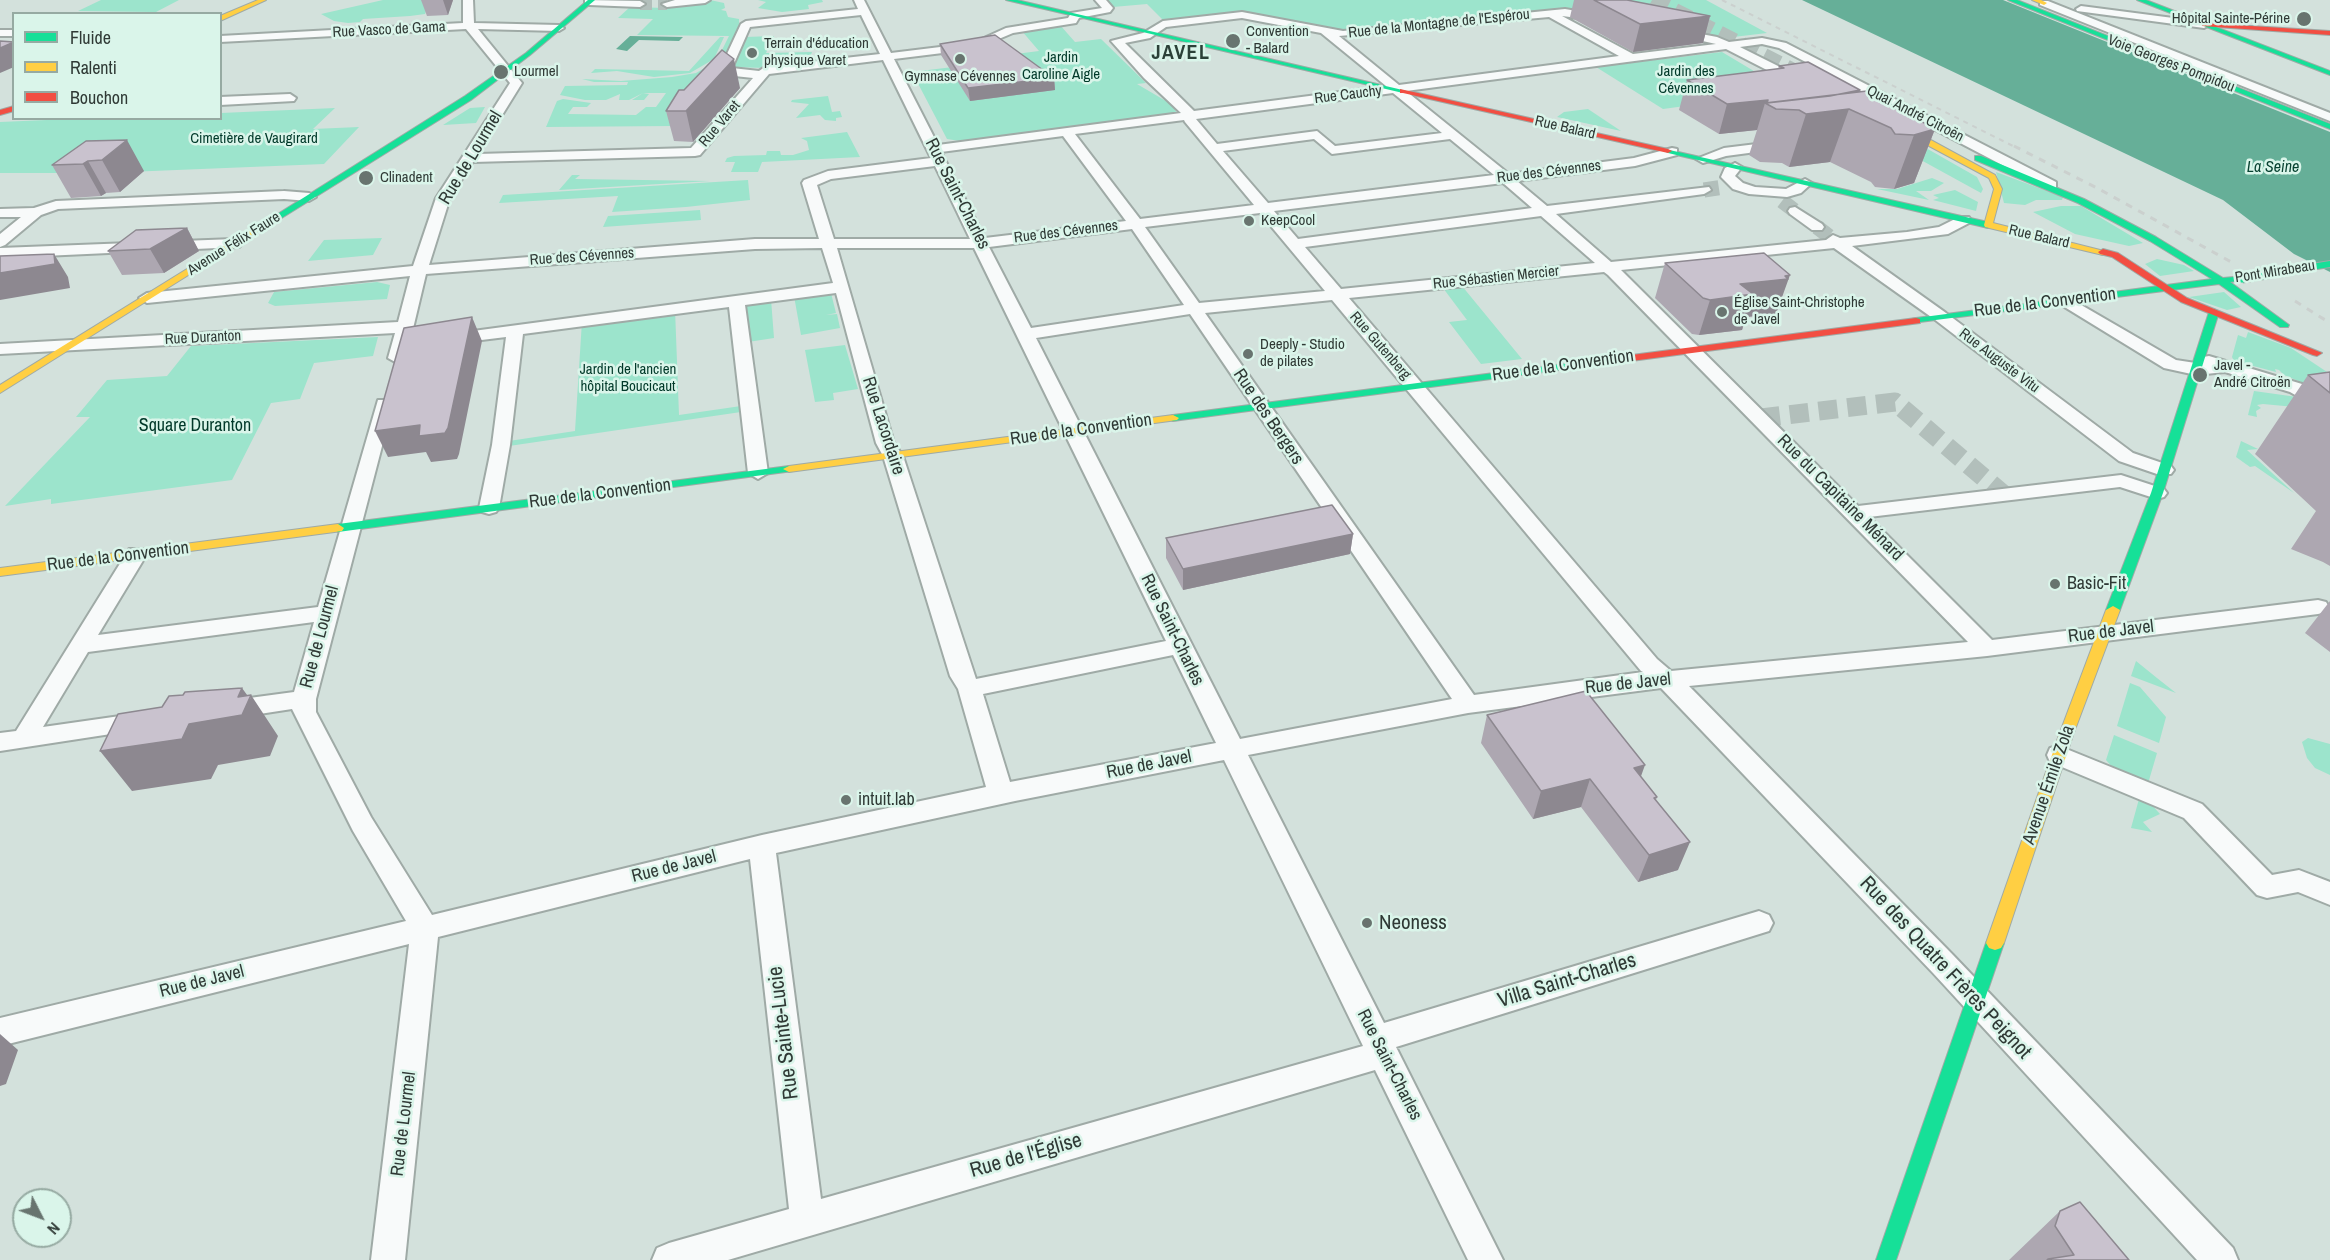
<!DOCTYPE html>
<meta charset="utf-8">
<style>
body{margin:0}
#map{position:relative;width:2330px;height:1260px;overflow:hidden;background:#d3e1dc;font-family:"Archivo Narrow",sans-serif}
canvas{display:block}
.legend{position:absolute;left:12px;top:12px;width:210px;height:108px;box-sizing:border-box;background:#daf5ea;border:2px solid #96aaa2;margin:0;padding:8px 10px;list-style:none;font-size:18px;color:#2f3935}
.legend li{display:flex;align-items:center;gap:12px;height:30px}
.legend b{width:30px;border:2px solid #96aaa2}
.north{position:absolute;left:12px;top:1188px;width:60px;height:60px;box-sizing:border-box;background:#daf5ea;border:2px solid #96aaa2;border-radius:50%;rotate:132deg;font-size:16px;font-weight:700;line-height:24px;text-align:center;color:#2f3935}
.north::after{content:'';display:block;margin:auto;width:21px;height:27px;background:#68746f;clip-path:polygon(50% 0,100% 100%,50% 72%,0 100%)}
</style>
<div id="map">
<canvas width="2330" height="1260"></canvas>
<ul class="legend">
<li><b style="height:8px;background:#16e098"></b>Fluide</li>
<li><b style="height:8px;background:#ffcf43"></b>Ralenti</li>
<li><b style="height:8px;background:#f24e42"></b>Bouchon</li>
</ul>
<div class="north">N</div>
</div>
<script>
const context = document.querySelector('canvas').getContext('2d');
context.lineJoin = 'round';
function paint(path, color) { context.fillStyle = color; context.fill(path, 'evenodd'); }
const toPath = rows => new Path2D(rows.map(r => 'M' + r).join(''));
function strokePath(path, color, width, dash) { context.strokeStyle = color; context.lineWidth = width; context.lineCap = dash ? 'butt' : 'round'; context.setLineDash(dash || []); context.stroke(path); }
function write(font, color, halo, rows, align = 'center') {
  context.font = font + ' "Archivo Narrow",sans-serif'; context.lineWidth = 5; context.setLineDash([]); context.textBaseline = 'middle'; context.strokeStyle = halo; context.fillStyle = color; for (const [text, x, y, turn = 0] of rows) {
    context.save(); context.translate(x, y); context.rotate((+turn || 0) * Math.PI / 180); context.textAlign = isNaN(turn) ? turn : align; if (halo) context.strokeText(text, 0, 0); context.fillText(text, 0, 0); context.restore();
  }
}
const green = toPath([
 [101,0,179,0,156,12,78,11],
 [383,0,430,0,425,14,410,16,363,19,360,22,348,23,334,21,321,14],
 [710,0,724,3,725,8,721,10,726,11,728,17,739,19,739,25,721,66,673,126,546,127,557,101,563,99,591,103,587,107,573,107,568,114,636,115,646,107,656,107,666,93,643,93,649,94,644,100,632,100,643,93,629,100,619,100,620,94,606,100,585,100,560,95,565,86,627,85,628,82,594,82,582,79,621,81,672,77,696,73,710,65,718,58,729,36,637,35,653,19,618,18,630,7,666,8],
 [758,0,822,0,823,2,808,5,809,9,782,12,758,8,766,2],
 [1106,0,1706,0,1767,33,1725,38,1564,8,1338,31,1246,12,1163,20,1147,4,1113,7],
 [1060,25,1075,42,1101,39,1146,83,1137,84,1171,104,1177,113,960,141,947,139,912,72,1010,60,1008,55,1039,51,1021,30],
 [774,36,766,53,812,52,808,63,765,68,732,67,745,37],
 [720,37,724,37,714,59,690,73,654,77,617,71,591,73,595,69,689,71],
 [1722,52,1789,92,1663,109,1596,67],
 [828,96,832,112,840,111,842,117,836,118,836,121,825,120,820,115,796,118,809,104,791,102,792,100],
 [485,107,476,123,443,125,470,108],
 [335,108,313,129,359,127,324,164,103,173,0,173,0,122,93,118,220,118,221,113],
 [1588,109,1621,131,1557,117,1564,112],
 [1866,114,1977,177,1983,189,1981,193,1879,137],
 [847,132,860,157,762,162,758,172,731,172,735,162,725,162,727,158,734,156,766,155,767,151,780,151,781,155,793,155,809,150,807,141,801,138],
 [1996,172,2063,197,2062,200,2036,200,2025,205,2004,203],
 [572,175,580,175,575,179,710,181,559,190],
 [1932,178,1944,183,1931,191,1916,191,1929,200,1877,189,1897,189],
 [748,180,750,200,686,207,612,212,618,196,499,203,503,195],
 [1955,190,1978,202,1976,211,1933,200,1939,198,1933,195],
 [2061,206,2081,206,2143,243,2129,246,2075,234,2033,212],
 [700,210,701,220,603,227,608,216],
 [382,238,373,255,308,261,324,240],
 [2157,259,2184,265,2194,271,2160,276,2145,264],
 [377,282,390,285,387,299,275,306,268,303,274,292],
 [1462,286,1522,359,1481,364,1449,322,1467,320,1443,288],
 [2224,292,2241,307,2227,310,2189,297],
 [831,293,836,313,826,315,837,314,840,328,801,335,794,296],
 [771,299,774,338,748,342,743,302],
 [675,309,679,415,741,406,741,412,509,446,509,441,575,431,582,321],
 [2248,332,2291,348,2330,374,2308,385,2284,375,2279,370,2275,369,2276,372,2234,361,2232,357,2238,335,2246,338],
 [378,337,373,356,314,363,300,399,271,403,232,480,51,504,51,499,5,506,90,417,76,417,107,380,167,376,191,346],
 [845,345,858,389,833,393,834,400,815,402,805,350],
 [2254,391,2297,397,2295,407,2263,404,2257,405,2261,408,2256,411,2257,417,2248,415],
 [2241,441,2258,449,2247,450,2294,493,2255,466,2250,467,2236,457],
 [2136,661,2157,678,2176,693,2131,676],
 [2130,683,2140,687,2166,717,2159,743,2117,726],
 [2114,735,2157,753,2147,787,2120,776,2106,760],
 [2308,738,2330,744,2330,775,2315,768,2307,758,2302,742],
 [2139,799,2149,802,2160,814,2143,822,2152,832,2131,828]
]);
const water = toPath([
 [1802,0,2003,0,2330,132,2330,272,2294,254,2223,200],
 [630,36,683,37,679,41,639,40,627,51,616,49]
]);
const streetTunnelFar2 = toPath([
 [640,4,667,4]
]);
const streetTunnelFar1 = toPath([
 [1704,190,1724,187],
 [1782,201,1795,211],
 [1817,227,1830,237]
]);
const streetTunnel = toPath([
 [1761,418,1895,402,2003,494]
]);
const primaryTunnel = toPath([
 [1652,0,1822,86]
]);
const street = toPath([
 [463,0,473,0,474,23,559,25,564,28,559,31,478,29,522,83,478,154,691,148,753,78,725,75,719,71,741,24,746,21,858,9,854,0,864,0,891,53,973,43,1006,28,1068,18,1071,13,1102,8,1095,0,1106,0,1113,8,1110,12,1079,18,1076,23,1013,33,975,49,894,59,938,145,1181,113,1144,78,1111,41,1143,33,1163,21,1242,12,1343,31,1565,9,1606,16,1607,18,1602,21,1562,16,1633,54,1716,44,1671,34,1669,32,1675,29,1717,37,1729,42,1762,38,1786,43,2056,182,2056,188,2046,188,1779,48,1762,44,1740,47,1806,80,1806,86,1798,86,1726,49,1406,91,1509,174,1634,158,1672,148,1677,149,1677,155,1635,166,1517,181,1547,206,1709,187,1711,190,1704,194,1556,214,1611,262,1826,240,1833,235,1840,238,1907,232,1939,227,1959,217,1969,217,1971,220,1969,223,1948,234,1852,246,1946,313,2133,453,2171,466,2174,470,2171,474,2157,474,2119,461,1934,319,1834,248,1621,270,1858,506,2121,475,2164,489,2167,493,2164,497,2157,499,2120,487,1869,517,1992,640,2318,600,2326,602,2329,607,2326,612,2318,614,1987,656,1689,686,1953,955,2233,1248,2238,1260,2197,1260,1933,973,1661,688,1468,713,1248,755,1384,1023,1759,911,1769,915,1773,923,1769,931,1396,1047,1503,1260,1468,1260,1375,1070,728,1260,652,1260,657,1248,669,1243,789,1209,750,859,438,937,405,1260,371,1260,409,944,0,1046,0,1018,406,921,353,831,292,709,227,719,219,716,215,710,219,704,227,701,294,692,314,622,88,652,43,727,141,713,150,716,153,722,150,728,0,751,0,733,16,731,129,549,143,549,147,554,98,635,318,607,378,400,390,400,393,404,316,699,316,712,371,817,432,915,762,835,986,787,958,689,950,676,883,456,876,443,836,293,745,305,768,473,758,479,748,473,729,307,523,334,510,445,499,508,496,512,489,514,482,512,479,508,492,445,506,337,449,344,443,343,441,339,443,335,833,283,822,248,755,249,426,274,406,358,397,363,388,358,395,333,0,354,0,344,398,322,410,276,147,303,139,298,147,293,413,266,436,198,510,83,466,29,220,42,220,36,463,23,463,0],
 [861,15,880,54,765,67,759,71,732,68,750,27,861,15],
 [1549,17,1619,56,1399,85,1339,36,1549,17],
 [1242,18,1321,33,1386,86,1194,111,1125,43,1150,38,1166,27,1242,18],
 [883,60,931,158,828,171,804,180,802,183,819,239,755,239,429,265,450,198,473,162,695,156,700,155,769,74,883,60],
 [1393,93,1442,133,1335,146,1317,131,1217,144,1196,119,1393,93],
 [1184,120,1185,122,1254,205,1140,219,1075,134,1184,120],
 [1063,136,1126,221,985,238,941,152,1063,136],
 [1314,139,1332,154,1450,139,1494,175,1268,203,1223,151,1314,139],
 [935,166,970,239,834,239,817,185,831,179,935,166],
 [1503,183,1532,208,1298,239,1274,211,1503,183],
 [1260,213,1325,291,1199,303,1145,227,1260,213],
 [1541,216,1595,263,1341,289,1305,247,1541,216],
 [1132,229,1184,305,1031,328,989,247,1132,229],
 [837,248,974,248,1166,641,976,679,903,456,894,443,837,248],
 [1604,272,1608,275,1968,642,1671,671,1657,659,1349,298,1604,272],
 [1332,300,1641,671,1643,672,1474,695,1205,313,1332,300],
 [1190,314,1452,699,1240,739,1036,338,1190,314],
 [1173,655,1216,743,1010,782,983,694,1173,655],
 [1224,760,1363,1046,821,1199,776,853,1015,801,1224,760],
 [585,0,640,1,645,4,640,7,589,5,585,4,585,0],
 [675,0,710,0,705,3,667,7,662,4,675,0],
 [2040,1,2048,1,2330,113,2330,121,2040,5,2040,1],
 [2081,6,2204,22,2209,25,2204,28,2077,11,2076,9,2081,6],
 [0,30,14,30,14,36,0,36,0,30],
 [290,94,296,98,294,101,220,105,220,97,290,94],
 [1781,141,1788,145,1786,148,1726,156,1703,163,1696,159,1724,148,1781,141],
 [1735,163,1742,167,1735,176,1743,183,1755,187,1786,189,1805,179,1812,183,1801,193,1787,197,1749,194,1733,189,1721,177,1725,168,1735,163],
 [284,191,309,193,316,197,309,201,284,199,58,209,41,215,5,245,0,247,0,234,21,217,0,217,0,209,34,208,56,201,284,191],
 [1795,207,1822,224,1824,227,1822,230,1812,230,1790,214,1788,211,1790,208,1795,207],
 [234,239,242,244,239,247,0,258,0,248,234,239],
 [2064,295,2176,360,2202,364,2200,361,2203,357,2209,356,2302,384,2330,402,2330,415,2290,392,2225,372,2196,375,2164,368,2058,303,2056,300,2064,295],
 [2059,746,2202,804,2272,875,2299,870,2330,882,2330,905,2298,892,2267,898,2257,895,2184,818,2050,762,2047,755,2050,748,2059,746]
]);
const fast = toPath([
 [588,0,595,0,530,55,471,100,272,224,265,222,465,96,526,53,588,0],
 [1006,0,1017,0,1407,91,1403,93,1006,0],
 [2008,0,2017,0,2330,124,2330,129,2008,0],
 [2137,0,2146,0,2330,71,2330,75,2137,0],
 [1665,149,1988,222,1992,225,1988,228,1668,153,1664,151,1665,149],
 [1975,156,1981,156,2084,199,2156,237,2223,278,2245,276,2245,280,2230,282,2289,325,2288,327,2280,327,2219,284,1912,323,1912,319,1916,318,2212,279,2150,241,2078,203,1975,160,1975,156],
 [2330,261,2330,267,2273,276,2268,273,2273,270,2330,261],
 [2214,309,2219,312,2163,493,2120,610,2118,613,2108,613,2106,610,2151,493,2209,312,2214,309],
 [1578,362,1583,365,1582,367,1173,421,1167,418,1173,415,1578,362],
 [789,466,793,467,795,469,793,471,338,532,332,528,338,524,789,466],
 [1995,936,2001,938,2004,943,1896,1260,1876,1260,1986,943,1989,938,1995,936]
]);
const slow = toPath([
 [258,0,266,0,220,21,220,16,258,0],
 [2032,0,2041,0,2047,3,2044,5,2032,0],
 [1888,120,1894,120,1995,175,2002,189,1993,223,2108,252,2103,255,1985,227,1984,225,1994,189,1989,178,1888,124,1888,120],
 [266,220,273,222,0,393,0,385,266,220],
 [1173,415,1179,418,1177,420,789,472,783,469,789,466,1173,415],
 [338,524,344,528,342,531,0,576,0,568,338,524],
 [2113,606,2120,610,2073,735,2004,943,2001,948,1995,950,1989,948,1986,943,2059,735,2106,610,2113,606]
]);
const jam = toPath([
 [2204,23,2330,31,2330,35,2202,26,2204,23],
 [1400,89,1668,149,1672,151,1668,153,1403,93,1400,93,1400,89],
 [14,106,14,111,0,115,0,110,14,106],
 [2103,249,2118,253,2187,298,2322,353,2317,356,2313,355,2181,302,2112,257,2100,254,2098,252,2103,249],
 [1916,318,1920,319,1920,323,1578,368,1573,365,1578,362,1916,318]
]);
const railFar1 = toPath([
 [1722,0,2017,148]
]);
const rail = toPath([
 [2014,146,2099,189,2233,263],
 [2295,301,2330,323]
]);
const fastBridge = toPath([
 [2242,278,2273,273]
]);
const wall = toPath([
 [421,0,453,0,448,15,427,16],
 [1574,0,1627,0,1710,16,1703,43,1633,52,1570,17],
 [940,44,1054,78,1055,90,970,101,941,55],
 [1779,66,1860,90,1859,92,1935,129,1914,183,1894,189,1875,187,1871,182,1830,162,1789,167,1782,163,1760,162,1749,155,1757,130,1719,134,1679,110,1687,80,1778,69],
 [740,88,693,142,674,141,666,111,684,90],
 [86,141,144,171,120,192,106,193,101,196,71,198,52,165],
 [187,228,199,251,164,273,122,275,108,251],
 [1665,263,1778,311,1776,314,1746,317,1742,330,1699,335,1692,334,1655,298],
 [2330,372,2330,566,2323,562,2291,549,2316,511,2255,454,2308,375],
 [1353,534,1350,554,1183,590,1166,558,1166,538],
 [2330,601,2330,652,2305,633],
 [1487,715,1641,777,1657,797,1656,800,1678,870,1638,882,1581,807,1533,819,1481,743],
 [2060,1211,2129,1260,2009,1260]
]);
const shadedWall = toPath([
 [443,0,453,0,448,15],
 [1710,16,1703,43,1633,52,1640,24],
 [14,42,14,67,0,73,0,48],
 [734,59,740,88,693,142,686,111],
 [1054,78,1055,90,970,101,968,88],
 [1860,90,1853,111,1849,109,1830,162,1789,167,1806,114,1830,95],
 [1768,100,1767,104,1765,103,1757,130,1719,134,1727,104],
 [1935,129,1914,183,1894,189,1914,135],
 [127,140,144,171,120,192,102,160],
 [88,161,106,193,101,196,83,164],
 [187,228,199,251,164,273,150,249],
 [54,254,68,277,70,288,0,300,0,273],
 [1790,275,1776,314,1746,317,1742,330,1699,335,1710,300,1740,284],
 [472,317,482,341,459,454,457,459,431,462,426,452,388,457,375,431],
 [1353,534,1350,554,1183,590,1183,569],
 [242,688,250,699,251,695,278,736,270,756,218,765,211,779,132,791,100,751,189,724,238,697],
 [1645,765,1635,793,1634,768],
 [1590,779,1581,807,1533,819,1541,791],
 [1690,842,1678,870,1638,882,1649,855],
 [0,1034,18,1050,6,1084,0,1086]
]);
const building = toPath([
 [1594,0,1627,0,1710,16,1640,24,1594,0],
 [995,35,1054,78,968,88,940,44,995,35],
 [0,41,14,42,0,48,0,41],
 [722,50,734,59,686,111,666,111,679,90,684,90,722,50],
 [1808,62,1860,90,1830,96,1767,103,1768,100,1727,104,1687,80,1784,68,1779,66,1808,62],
 [1867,91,1935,129,1914,135,1895,134,1891,128,1849,109,1806,114,1799,110,1776,109,1765,103,1867,91],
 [127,140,102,160,88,161,83,164,52,165,86,141,127,140],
 [187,228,150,249,108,251,136,230,187,228],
 [1764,253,1790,275,1785,276,1788,279,1740,284,1753,294,1710,300,1703,298,1665,263,1764,253],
 [54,254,55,264,0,273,0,256,54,254],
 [472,317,448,428,445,433,419,436,420,425,375,431,404,328,472,317],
 [2330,372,2330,393,2308,375,2330,372],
 [1332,505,1353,534,1183,569,1166,538,1332,505],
 [242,688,238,697,251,695,242,715,189,724,182,739,100,751,118,714,162,707,169,696,183,695,185,692,242,688],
 [1586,691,1645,765,1634,768,1657,797,1654,798,1690,842,1649,855,1590,779,1541,791,1487,715,1586,691],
 [2080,1202,2129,1260,2047,1260,2048,1259,2074,1255,2055,1226,2060,1211,2080,1202]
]);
const markers = [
 [2304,19,8,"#68746f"],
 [1233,41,8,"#68746f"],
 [752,53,6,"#68746f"],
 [960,59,6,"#68746f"],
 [501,72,8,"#68746f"],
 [366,178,8,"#68746f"],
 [1249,221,6,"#68746f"],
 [1722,312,6,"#68746f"],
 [1248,354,6,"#68746f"],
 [2200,375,8,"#68746f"],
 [2055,584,6,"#68746f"],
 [846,800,6,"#68746f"],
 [1367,923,6,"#68746f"]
];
const farPoinames = [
 ["Hôpital Sainte-Périne",2290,19,"right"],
 ["Convention",1246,32],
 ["- Balard",1246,49],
 ["Terrain d'éducation",764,44],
 ["physique Varet",764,61],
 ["Lourmel",514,72],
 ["Gymnase Cévennes",960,77,"center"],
 ["Clinadent",380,178],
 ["KeepCool",1261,221],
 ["Église Saint-Christophe",1734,303],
 ["de Javel",1734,320],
 ["Deeply - Studio",1260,345],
 ["de pilates",1260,362],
 ["Javel -",2214,366],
 ["André Citroën",2214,383]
];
const farStreetnames = [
 ["Rue de la Montagne de l'Espérou",1439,24,-6],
 ["Rue Vasco de Gama",389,30,-3],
 ["Voie Georges Pompidou",2171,64,21],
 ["Rue Cauchy",1348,95,-7],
 ["Quai André Citroën",1915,114,27],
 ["Rue Varet",720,124,-50],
 ["Rue Balard",1565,128,13],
 ["Rue des Cévennes",1549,172,-7],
 ["Rue des Cévennes",1066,232,-7],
 ["Rue Balard",2039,237,13],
 ["Avenue Félix Faure",234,244,-32],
 ["Rue des Cévennes",582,257,-4],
 ["Pont Mirabeau",2275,272,-9],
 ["Rue Sébastien Mercier",1496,278,-6],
 ["Rue Duranton",203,338,-3],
 ["Rue Gutenberg",1380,346,49],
 ["Rue Auguste Vitu",1999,361,37]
];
const farParknames = [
 ["Jardin",1061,58],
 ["Caroline Aigle",1061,75],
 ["Jardin des",1686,72],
 ["Cévennes",1686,89],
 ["Cimetière de Vaugirard",254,139],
 ["Jardin de l'ancien",628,370],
 ["hôpital Boucicaut",628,387]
];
const farWaternames = [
 ["La Seine",2273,168]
];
const streetNames = [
 ["Rue de Lourmel",471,158,-59],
 ["Rue Saint-Charles",957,194,63],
 ["Rue de la Convention",2045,303,-7],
 ["Rue de la Convention",1563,366,-8],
 ["Rue des Bergers",1268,417,56],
 ["Rue Lacordaire",883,426,72],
 ["Rue de la Convention",1081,430,-8],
 ["Rue de la Convention",600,494,-7],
 ["Rue du Capitaine Ménard",1840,498,45],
 ["Rue de la Convention",118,557,-7],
 ["Rue Saint-Charles",1172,630,64],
 ["Rue de Javel",2111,632,-7],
 ["Rue de Lourmel",320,637,-75],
 ["Rue de Javel",1628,684,-6],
 ["Rue de Javel",1149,765,-11],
 ["Avenue Émile Zola",2049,785,-71],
 ["Rue de Javel",674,867,-14],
 ["Rue de Javel",202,982,-14],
 ["Rue Saint-Charles",1389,1065,63],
 ["Rue de Lourmel",404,1124,-83]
];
const parkNames = [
 ["Square Duranton",195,426]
];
const poiNames = [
 ["Basic-Fit",2067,584],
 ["intuit.lab",858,800]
];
const farDistrictnames = [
 ["JAVEL",1181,54]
];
const nearPoinames = [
 ["Neoness",1379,923]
];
const nearStreetnames = [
 ["Rue des Quatre Frères Peignot",1945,968,47],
 ["Villa Saint-Charles",1567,981,-17],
 ["Rue Sainte-Lucie",784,1033,-97],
 ["Rue de l'Église",1026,1156,-16]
];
paint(green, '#9ce4cc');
paint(water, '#66af98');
strokePath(streetTunnelFar2, '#b2bfbb', 12, [12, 6]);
strokePath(streetTunnelFar1, '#b2bfbb', 15, [15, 8]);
strokePath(streetTunnel, '#b2bfbb', 19, [19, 10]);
strokePath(primaryTunnel, '#b2bfbb', 17, [17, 8]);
strokePath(street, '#9faaa6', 4);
strokePath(fast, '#9faaa6', 2);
strokePath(slow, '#9faaa6', 2);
strokePath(jam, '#9faaa6', 2);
paint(street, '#f8fafa');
paint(fast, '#16e098');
paint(slow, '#ffcf43');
paint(jam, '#f24e42');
strokePath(railFar1, '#cbd0ce', 2, [5, 5]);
strokePath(rail, '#cbd0ce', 3, [7, 7]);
strokePath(fastBridge, '#9faaa6', 11, []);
strokePath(fastBridge, '#16e098', 9);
paint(wall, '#ada7b1');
paint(shadedWall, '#8d8890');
paint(building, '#c9c2ce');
strokePath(building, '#8d8890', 1.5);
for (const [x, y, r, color] of markers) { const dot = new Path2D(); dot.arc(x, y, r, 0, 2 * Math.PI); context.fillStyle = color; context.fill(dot); strokePath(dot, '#daf5ea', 2); }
write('15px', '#2f3935', '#daf5ea', farPoinames, 'left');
write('15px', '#2f3935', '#daf5ea', farStreetnames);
write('15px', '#003929', '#daf5ea', farParknames);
write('italic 16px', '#084231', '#daf5ea', farWaternames);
write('18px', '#2f3935', '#daf5ea', streetNames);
write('18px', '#003929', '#daf5ea', parkNames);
write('18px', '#2f3935', '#daf5ea', poiNames, 'left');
context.letterSpacing = '1.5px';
write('bold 20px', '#2b4138', '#daf5ea', farDistrictnames);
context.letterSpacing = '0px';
write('21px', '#2f3935', '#daf5ea', nearPoinames, 'left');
write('21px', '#2f3935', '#daf5ea', nearStreetnames);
</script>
